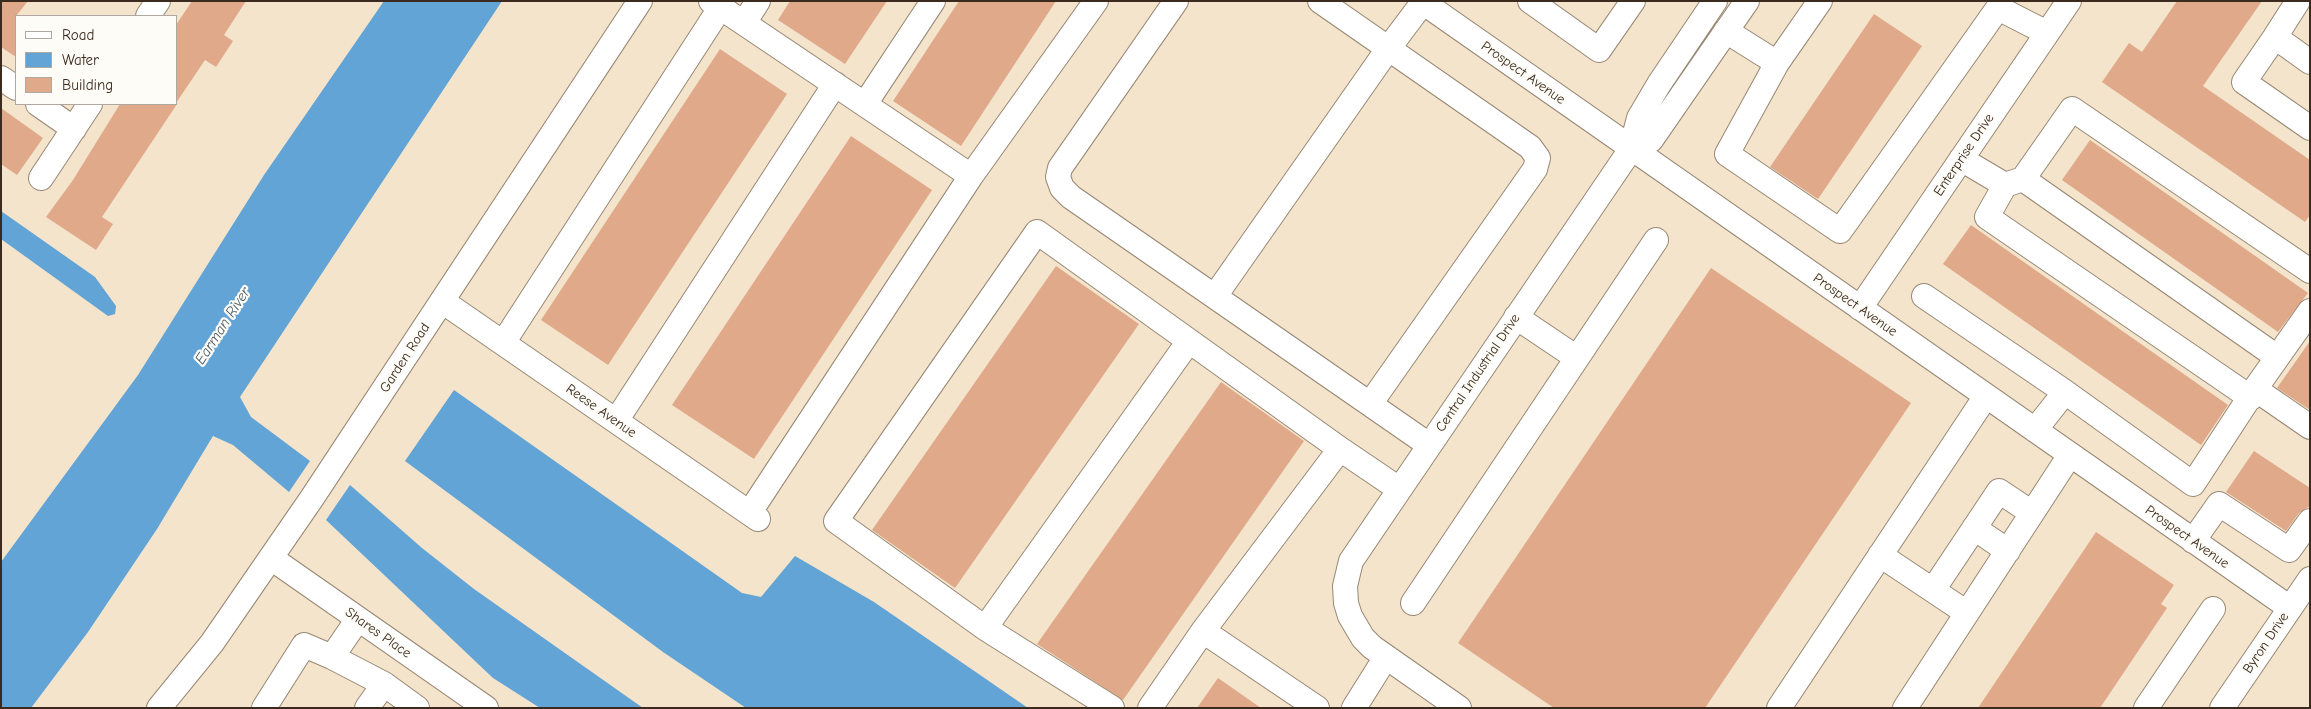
<!DOCTYPE html>
<style>
body{margin:0}
#map{position:relative;width:2311px;height:709px;overflow:hidden;background:#f3e4cb;font-family:"Comic Neue",sans-serif}
canvas{display:block}
.frame{position:absolute;inset:0;border:2px solid #3b2a1e;pointer-events:none}
.legend{position:absolute;left:15px;top:15px;width:162px;height:90px;box-sizing:border-box;background:#fdfcf7;border:1px solid #afa8a0;margin:0;padding:6px 9px;list-style:none;font-size:15px;color:#3b2a1e}
.legend li{display:flex;align-items:center;gap:10px;height:25px}
.legend b{width:25px;border:1px solid #afa8a0}
</style>
<div id="map">
<canvas width="2311" height="709"></canvas>
<div class="frame"></div>
<ul class="legend">
<li><b style="height:6px;background:#fff"></b>Road</li>
<li><b style="height:14px;background:#61a4d5"></b>Water</li>
<li><b style="height:14px;background:#e0a98a"></b>Building</li>
</ul>
</div>
<script>
const context = document.querySelector('canvas').getContext('2d');
context.lineJoin = 'round';
function paint(path, color) { context.fillStyle = color; context.fill(path, 'evenodd'); }
const toPath = rows => new Path2D(rows.map(r => 'M' + r).join(''));
function strokePath(path, color, width, dash) { context.strokeStyle = color; context.lineWidth = width; context.lineCap = dash ? 'butt' : 'round'; context.setLineDash(dash || []); context.stroke(path); }
function write(font, color, halo, rows, align = 'center') {
  context.font = font + ' "Comic Neue",sans-serif'; context.lineWidth = 4.5; context.setLineDash([]); context.textBaseline = 'middle'; context.strokeStyle = halo; context.fillStyle = color; for (const [text, x, y, turn = 0] of rows) {
    context.save(); context.translate(x, y); context.rotate((+turn || 0) * Math.PI / 180); context.textAlign = isNaN(turn) ? turn : align; if (halo) context.strokeText(text, 0, 0); context.fillText(text, 0, 0); context.restore();
  }
}
const water = toPath([
 [384,1,502,1,240,397,251,417,310,461,289,492,233,445,213,436,157,529,88,632,31,708,1,708,1,562,138,375,264,175],
 [1,211,95,277,116,306,115,314,108,316,1,239],
 [454,390,742,593,761,597,795,556,874,602,1028,708,746,708,663,652,405,461],
 [350,485,422,548,474,589,643,708,540,708,493,678,326,520]
]);
const building = toPath([
 [1,1,28,1,16,16,16,57,1,47],
 [192,1,246,1,224,35,233,41,216,67,205,60,176,103,176,25],
 [790,1,887,1,845,64,778,20],
 [959,1,1056,1,961,146,893,101],
 [2177,1,2262,1,2203,86,2310,160,2310,215,2305,222,2102,82,2129,43,2142,52],
 [1874,14,1922,46,1818,199,1770,167],
 [720,49,787,94,608,365,541,320],
 [120,104,177,104,102,217,113,224,96,250,46,217,73,180],
 [1,108,43,138,17,175,1,164],
 [851,136,932,190,754,459,672,405],
 [2090,140,2308,293,2278,332,2062,180],
 [1971,225,2228,405,2201,445,1943,264],
 [1056,266,1139,324,955,588,872,530],
 [1711,268,1911,403,1705,708,1554,708,1458,643],
 [2310,341,2310,410,2277,388],
 [1221,382,1304,441,1123,700,1037,644],
 [2254,451,2310,488,2310,506,2299,513,2286,531,2226,492],
 [2096,532,2174,585,2161,604,2167,608,2100,708,1978,708],
 [1218,678,1261,708,1197,708]
]);
const minor = toPath([
 [711,1,971,176,1096,1],
 [1176,1,1060,168,1058,177,1062,188,1071,197,1429,445],
 [1320,1,1530,147,1538,158,1535,169,1370,404],
 [1421,1,2290,608],
 [1530,1,1599,50,1633,1],
 [2298,1,2275,37,2310,62],
 [148,16,158,1],
 [744,23,758,1],
 [1726,31,1777,63,1727,154,1840,231,1998,8,2047,33],
 [2275,37,2244,82,2310,128],
 [1777,63,1820,1],
 [1,78,16,88],
 [38,104,74,129],
 [865,104,933,1],
 [1631,149,1651,140,1747,1],
 [1961,159,2005,185,2023,179,2072,109,2310,271],
 [41,178,90,104],
 [2023,179,2277,357],
 [2005,185,1987,217,2251,398],
 [1215,296,1388,49,1424,1],
 [1924,296,2065,392],
 [442,301,758,519],
 [1860,308,2069,1],
 [1516,317,1577,358],
 [503,343,720,8],
 [2255,389,2310,427],
 [616,421,835,84],
 [2035,430,2065,392,2193,484,2255,389,2310,311],
 [745,510,752,509,971,176],
 [1974,528,2008,551],
 [2193,541,2219,504,2289,550,2310,521],
 [1880,555,1967,613],
 [271,558,486,708],
 [1933,590,1999,491,2032,513],
 [1413,603,1656,240],
 [985,628,1189,341],
 [1203,631,1340,449,1399,489],
 [332,657,384,684],
 [159,708,212,643,312,498,640,1],
 [264,708,304,645,332,657,358,619],
 [367,708,384,684,417,708],
 [1112,708,985,628,836,521,1037,232,1340,449],
 [1150,708,1203,631,1317,708],
 [1354,708,1386,657],
 [1459,708,1372,647,1363,638,1350,616,1346,603,1345,586,1351,561,1631,149,1639,118,1659,84,1715,1],
 [1779,708,1986,396],
 [1905,708,2070,455],
 [2146,708,2213,609],
 [2222,708,2310,579]
]);
const streetNames = [
 ["Prospect Avenue",1523,73,35],
 ["Enterprise Drive",1964,155,-56],
 ["Prospect Avenue",1855,305,35],
 ["Garden Road",405,358,-57],
 ["Central Industrial Drive",1478,373,-56],
 ["Reese Avenue",601,411,35],
 ["Prospect Avenue",2187,537,35],
 ["Shares Place",378,633,35],
 ["Byron Drive",2266,643,-56]
];
const waterNames = [
 ["Earman River",223,326,-57]
];
paint(water, '#61a4d5');
paint(building, '#e0a98a');
strokePath(minor, '#978774', 26);
strokePath(minor, '#fff', 24);
write('14px', '#3b2a1e', '#fdfcf7', streetNames);
write('italic 15px', '#4a5b67', '#fdfcf7', waterNames);
</script>
